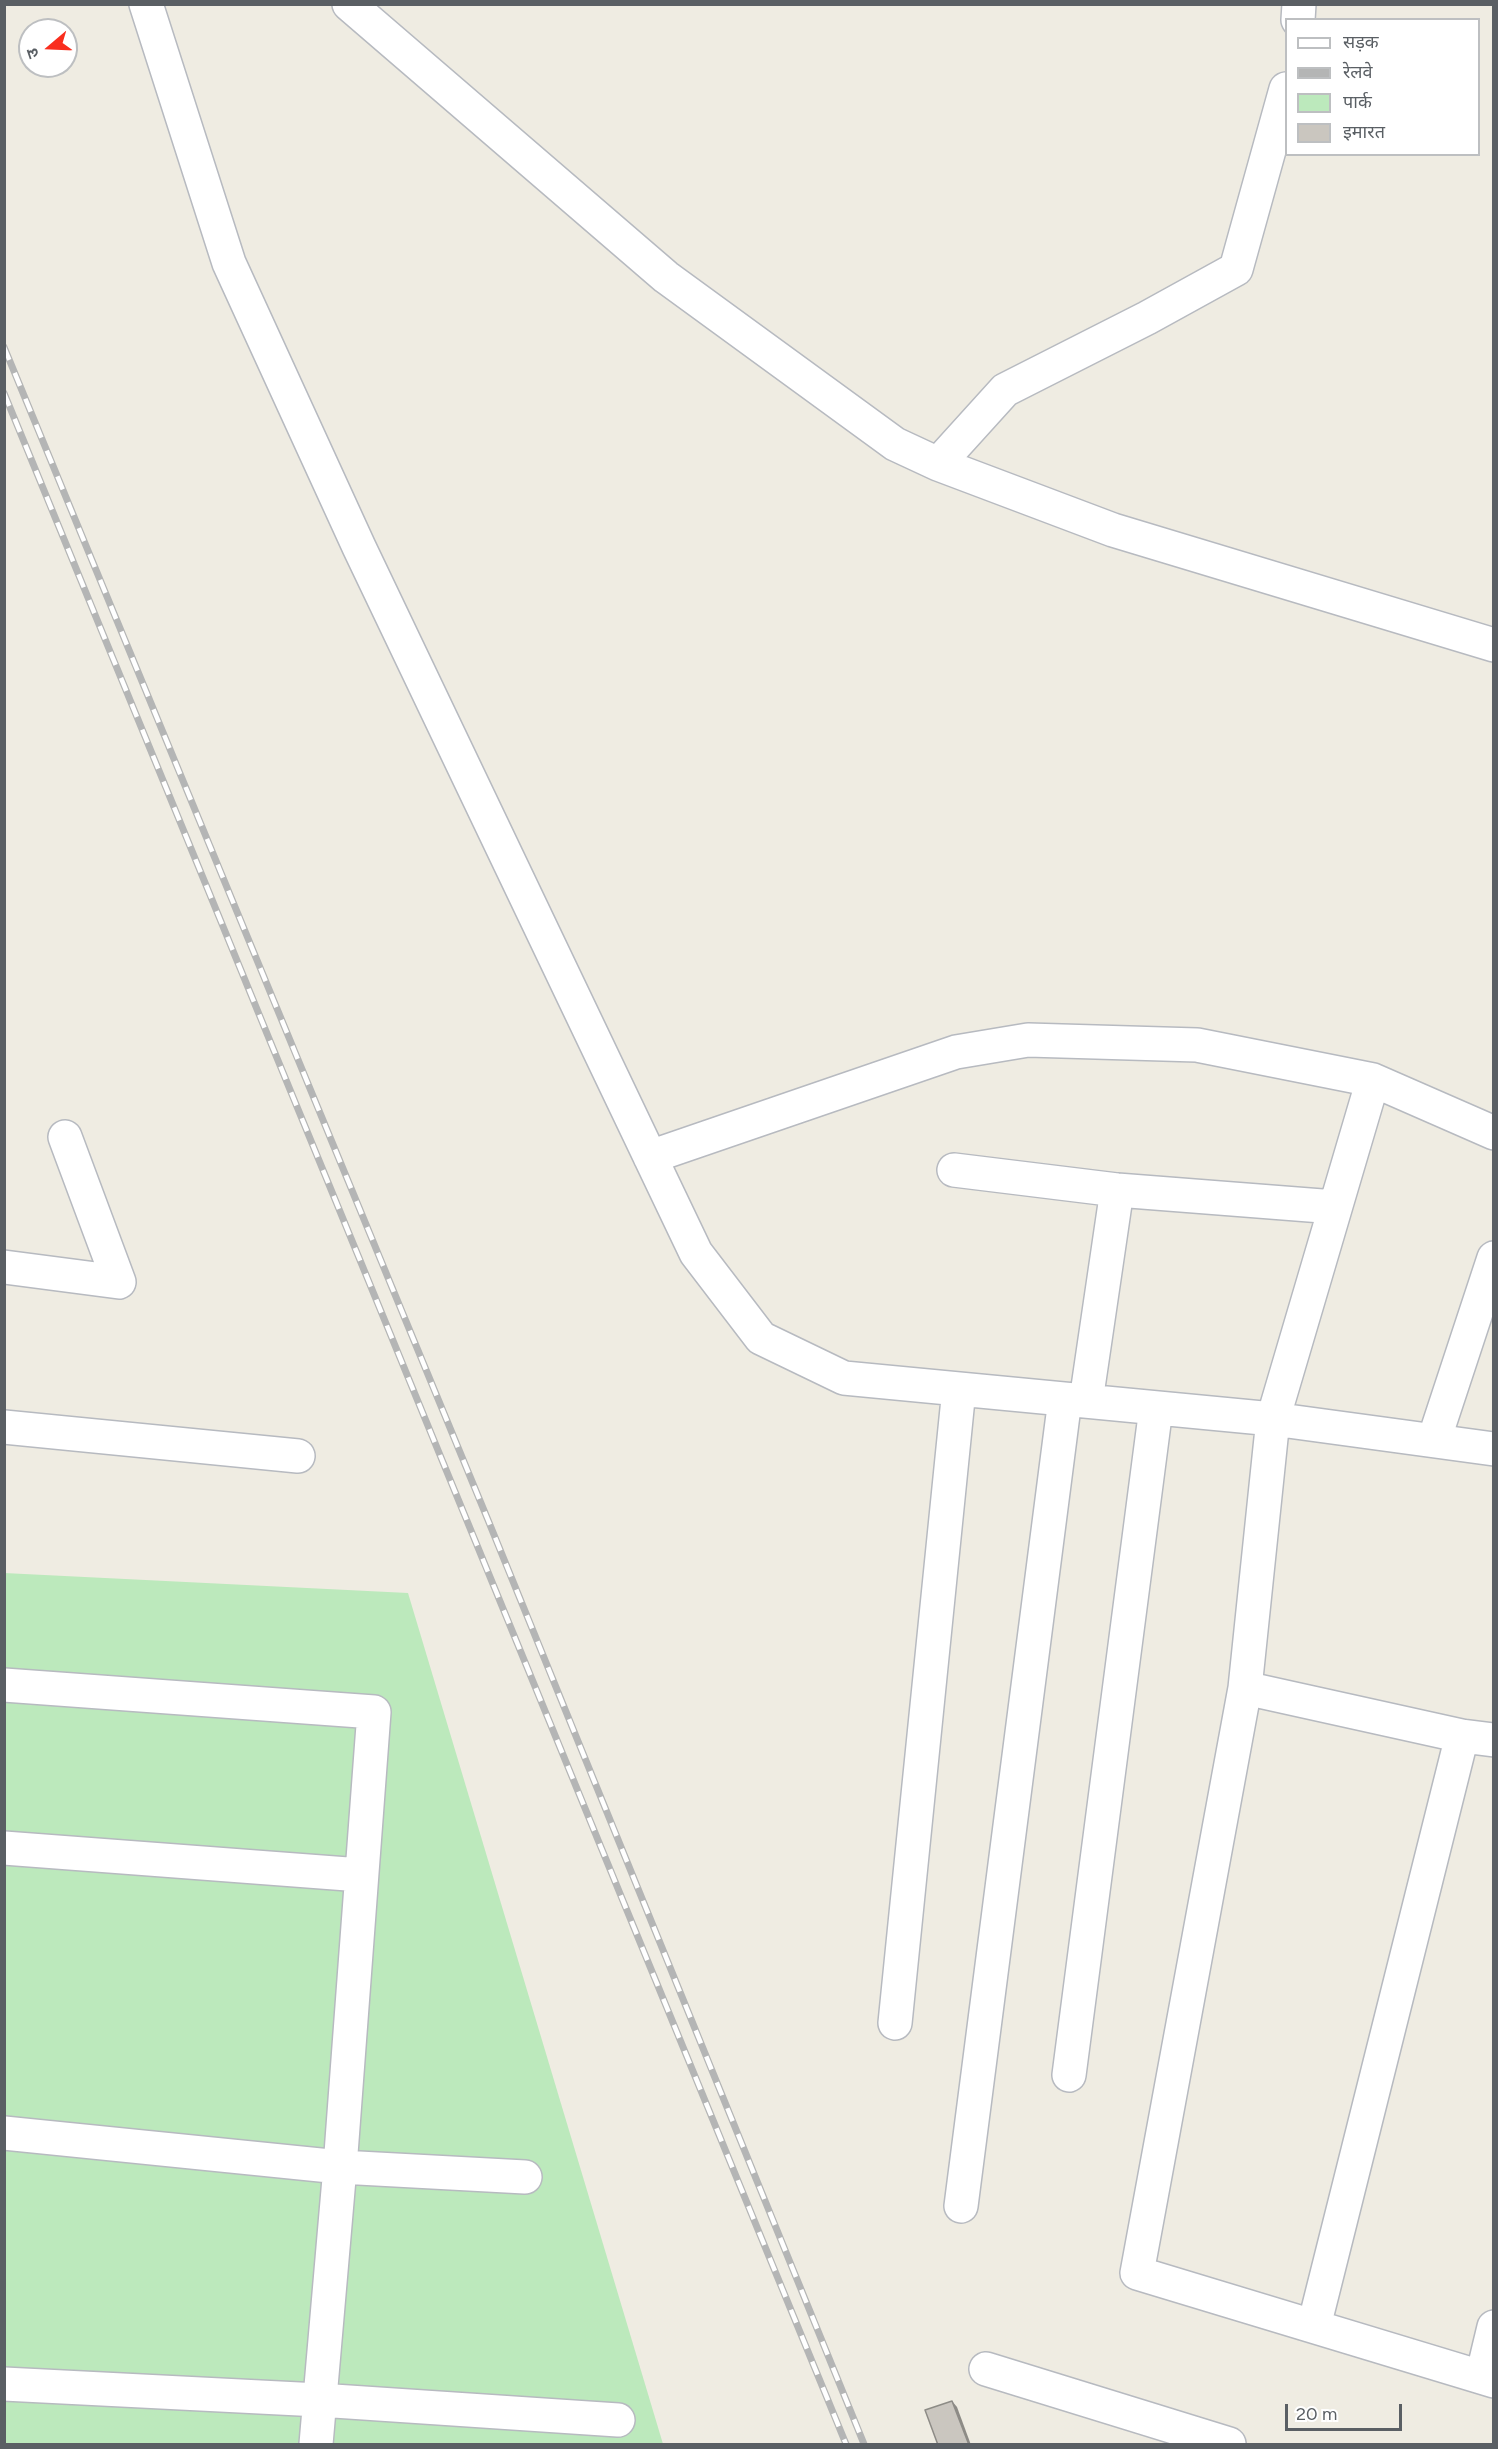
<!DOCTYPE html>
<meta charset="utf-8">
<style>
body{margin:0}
#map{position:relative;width:1498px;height:2449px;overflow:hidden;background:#efece2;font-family:Figtree,"Noto Sans Devanagari",sans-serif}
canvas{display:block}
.frame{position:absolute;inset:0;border:6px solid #5a5f64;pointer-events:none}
.legend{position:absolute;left:1285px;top:18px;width:195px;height:138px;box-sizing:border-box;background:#fff;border:2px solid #bdbfc1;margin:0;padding:8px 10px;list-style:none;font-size:18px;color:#5a5f64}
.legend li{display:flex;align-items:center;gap:12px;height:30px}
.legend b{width:30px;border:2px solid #bdbfc1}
.north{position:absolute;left:18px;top:18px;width:60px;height:60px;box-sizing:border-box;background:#fff;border:2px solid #bdbfc1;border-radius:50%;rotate:251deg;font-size:16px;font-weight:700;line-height:24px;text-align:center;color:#5a5f64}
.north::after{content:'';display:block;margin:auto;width:21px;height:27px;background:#f92e1e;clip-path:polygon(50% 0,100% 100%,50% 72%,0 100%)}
.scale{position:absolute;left:1285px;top:2404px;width:117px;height:27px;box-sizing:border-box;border:3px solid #5a5f64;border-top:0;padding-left:8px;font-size:18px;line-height:21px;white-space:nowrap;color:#5a5f64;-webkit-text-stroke:4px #fff;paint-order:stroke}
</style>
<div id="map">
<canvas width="1498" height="2449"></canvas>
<div class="frame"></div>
<ul class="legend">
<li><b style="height:8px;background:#fff"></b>सड़क</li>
<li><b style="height:8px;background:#b4b5b5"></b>रेलवे</li>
<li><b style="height:16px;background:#bce9bc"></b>पार्क</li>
<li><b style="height:16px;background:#cac6bf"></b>इमारत</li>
</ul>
<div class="north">उ</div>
<div class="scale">20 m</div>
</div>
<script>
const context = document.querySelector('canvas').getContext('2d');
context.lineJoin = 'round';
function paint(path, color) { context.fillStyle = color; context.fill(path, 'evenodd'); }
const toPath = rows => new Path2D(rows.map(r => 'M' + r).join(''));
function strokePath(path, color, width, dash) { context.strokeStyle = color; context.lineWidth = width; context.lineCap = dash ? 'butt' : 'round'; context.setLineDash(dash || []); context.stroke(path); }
const green = toPath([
 [4,1573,408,1593,663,2444,5,2444]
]);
const minor = toPath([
 [146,4,229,263,359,547,696,1253,761,1338,844,1378,1273,1419,1494,1449],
 [349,4,666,277,895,444,938,464,1113,530,1494,645],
 [1298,20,1299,4],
 [938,464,1005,390,1147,318,1236,269,1286,89],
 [1373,1080,1273,1419,1245,1688,1137,2273,1494,2381],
 [650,1157,956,1052,1028,1040,1197,1045,1373,1080,1494,1133],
 [954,1170,1117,1190,1335,1207],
 [4,1267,119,1282,65,1137],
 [1086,1401,1117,1190],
 [4,1427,298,1456],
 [1434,1440,1494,1258],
 [4,1685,374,1712,340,2167,316,2444],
 [1245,1688,1462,1736,1494,1740],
 [4,1848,361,1875],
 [895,2023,959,1389],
 [1069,2075,1156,1408],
 [4,2133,340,2167,525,2177],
 [961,2206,1065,1399],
 [1314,2326,1462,1736],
 [986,2369,1229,2444],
 [1482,2377,1494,2327],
 [4,2384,319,2400,618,2420]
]);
const rail = toPath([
 [4,347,488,1520,864,2444],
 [4,393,846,2444]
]);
const shadedWall = toPath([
 [952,2401,957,2407,971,2445,969,2445]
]);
const building = toPath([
 [952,2401,969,2445,938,2445,925,2410,952,2401]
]);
paint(green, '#bce9bc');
strokePath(minor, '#b7bac0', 36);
strokePath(minor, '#fff', 33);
strokePath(rail, '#b4b5b5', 7);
strokePath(rail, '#fff', 4.5, [14]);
paint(shadedWall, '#8d8b86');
paint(building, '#cac6bf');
strokePath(building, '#8d8b86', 1.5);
</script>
